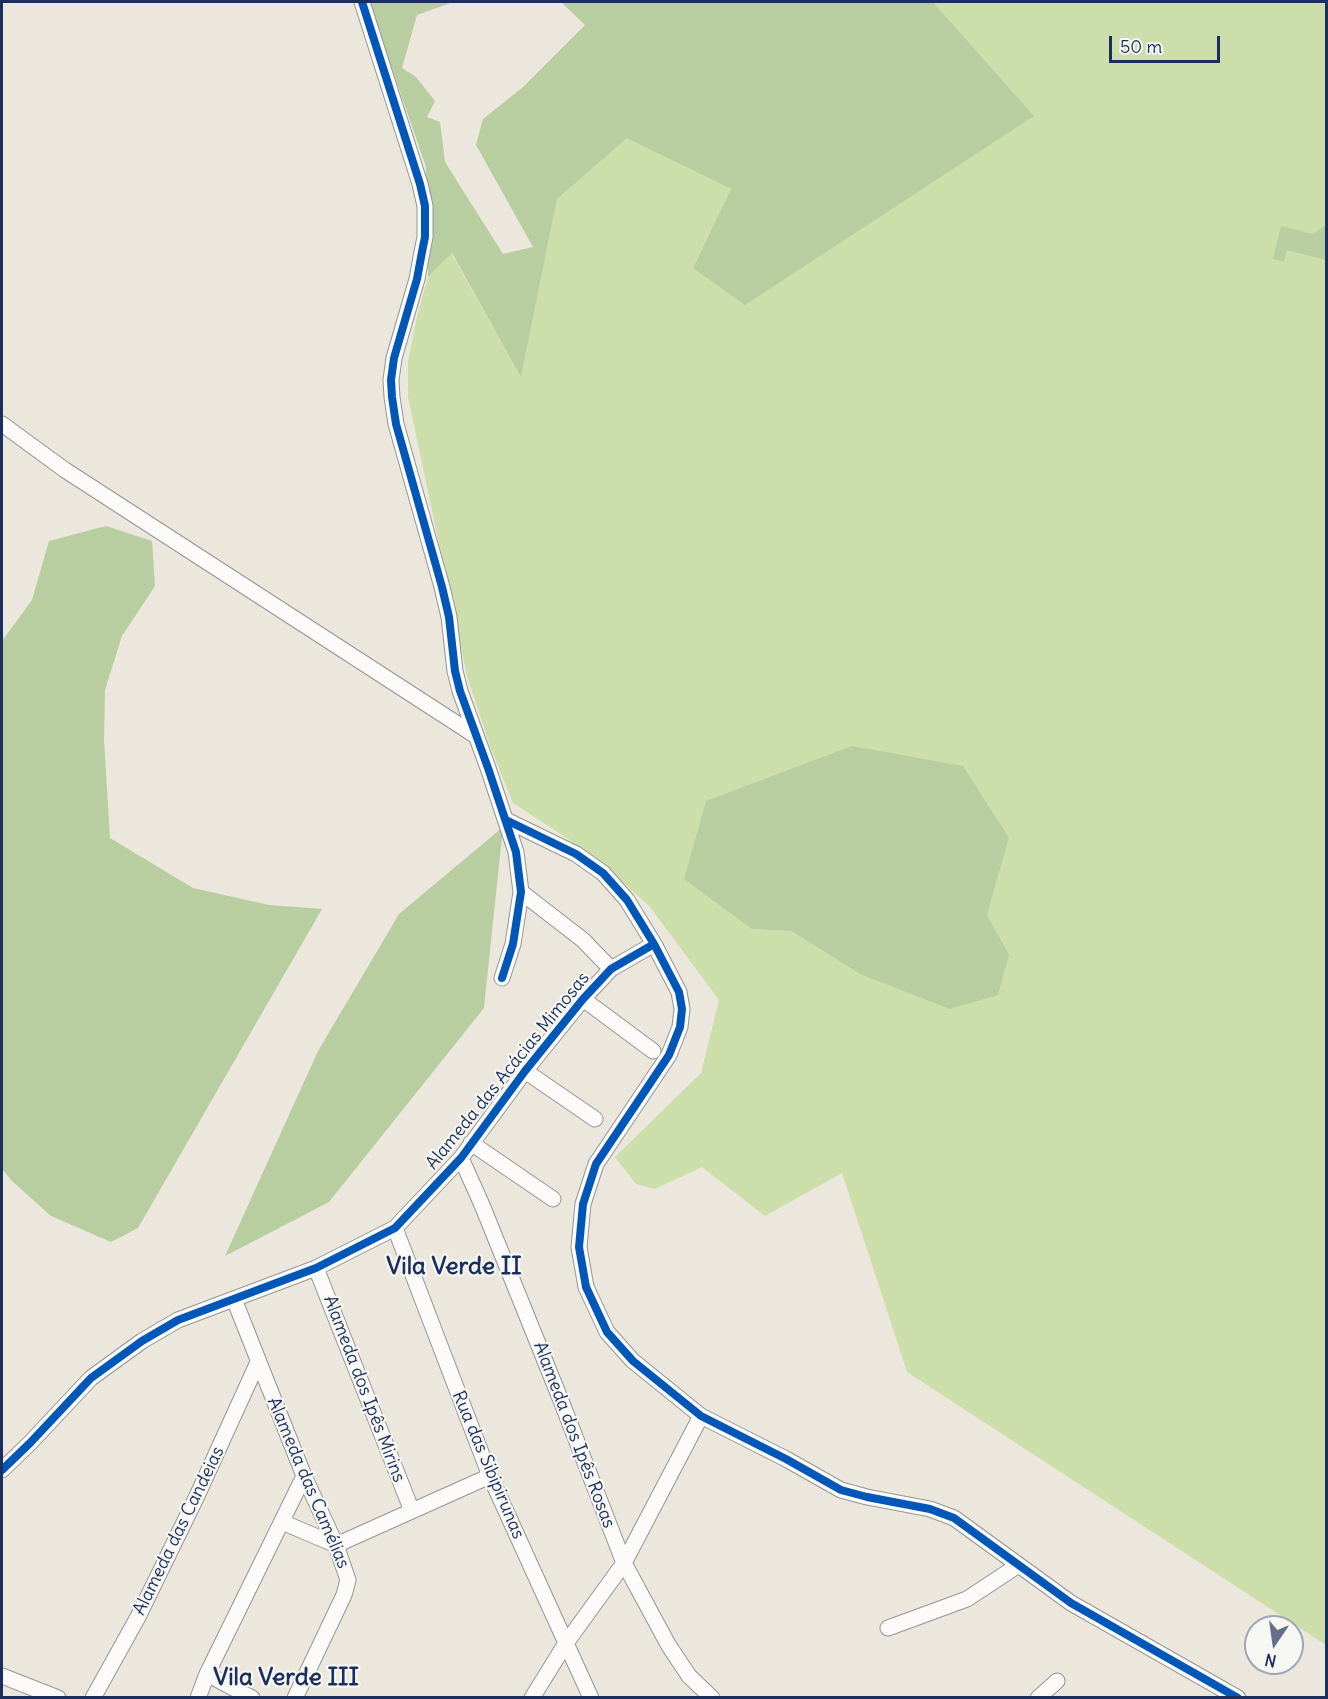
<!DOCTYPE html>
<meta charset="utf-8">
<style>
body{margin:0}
#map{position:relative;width:1328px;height:1699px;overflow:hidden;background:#ece7dc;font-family:Delius,sans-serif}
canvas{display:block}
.frame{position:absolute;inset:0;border:3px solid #1b2f5e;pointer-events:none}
.north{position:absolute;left:1244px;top:1615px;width:60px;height:60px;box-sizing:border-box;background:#f6f6f2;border:2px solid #9ea6b7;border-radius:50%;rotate:193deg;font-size:16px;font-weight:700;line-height:24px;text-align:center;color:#1b2f5e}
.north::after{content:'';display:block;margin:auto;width:21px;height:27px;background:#646f8a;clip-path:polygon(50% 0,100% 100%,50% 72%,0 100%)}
.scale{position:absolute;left:1109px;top:36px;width:111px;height:27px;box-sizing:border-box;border:3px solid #1b2f5e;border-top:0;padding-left:8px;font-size:18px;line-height:21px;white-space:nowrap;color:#1b2f5e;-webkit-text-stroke:4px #f6f6f2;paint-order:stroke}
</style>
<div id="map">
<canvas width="1328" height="1699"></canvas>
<div class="frame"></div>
<div class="north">N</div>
<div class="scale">50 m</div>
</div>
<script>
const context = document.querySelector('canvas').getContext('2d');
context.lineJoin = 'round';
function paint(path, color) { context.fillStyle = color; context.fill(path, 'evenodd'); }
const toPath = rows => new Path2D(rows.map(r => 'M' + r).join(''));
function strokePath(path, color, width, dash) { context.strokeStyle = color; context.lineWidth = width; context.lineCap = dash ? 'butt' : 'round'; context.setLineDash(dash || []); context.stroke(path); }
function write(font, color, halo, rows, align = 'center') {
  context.font = font + ' Delius,sans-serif'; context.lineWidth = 4.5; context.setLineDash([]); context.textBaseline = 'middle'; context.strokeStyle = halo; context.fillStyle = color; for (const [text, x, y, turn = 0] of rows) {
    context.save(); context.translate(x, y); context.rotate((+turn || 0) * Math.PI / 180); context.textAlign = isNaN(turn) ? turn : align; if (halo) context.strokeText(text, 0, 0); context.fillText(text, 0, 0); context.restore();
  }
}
const green = toPath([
 [933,2,1326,2,1326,1645,907,1372,842,1173,765,1216,702,1167,655,1189,636,1184,615,1157,701,1073,719,1000,650,907,597,858,513,803,490,746,467,676,408,397,408,361,417,317,428,277,451,253,521,376,557,199,627,137,731,189,693,268,1033,115],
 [1009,838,987,915,1009,954,860,974,791,931,752,929]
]);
const forest = toPath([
 [369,2,453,2,417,15,402,68,416,77,435,101,427,117,440,122,445,162,503,254,533,247,476,145,483,119,522,88,585,25,561,2,933,2,1034,116,745,305,693,268,731,189,627,138,557,199,521,377,452,253,428,277,426,167],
 [1326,225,1326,260,1287,250,1284,261,1273,259,1281,226,1313,234],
 [106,526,152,541,155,586,122,636,105,690,104,740,110,838,193,888,269,905,322,909,138,1228,111,1242,51,1216,12,1181,2,1169,2,641,32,600,49,541],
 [852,746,963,766,1009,838,987,915,1009,954,998,995,950,1009,860,974,791,931,752,929,684,879,706,801],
 [503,827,484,1008,329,1202,225,1256,318,1051,399,914]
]);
const minor = toPath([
 [362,2,420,184,425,206,425,237,422,252,417,279,394,358,391,380,392,397,396,424,442,587,449,617,455,671,460,691,488,768,516,852,521,892,513,944,502,978],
 [2,424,65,470,476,736],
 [506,820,576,854,603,873,627,900,654,944,679,992,682,1009,680,1027,669,1055,596,1164,583,1204,579,1247,586,1287,607,1332,633,1361,701,1416,786,1459,841,1490,867,1497,930,1509,954,1518,1071,1603,1238,1698],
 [521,892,583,940,611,969],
 [583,999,653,1051],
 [525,1071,595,1119],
 [471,1143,553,1199],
 [461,1158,482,1205,560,1398,624,1563,669,1646,689,1676,712,1698],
 [395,1228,490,1476,591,1698],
 [316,1268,412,1511],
 [234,1299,304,1476,336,1545,348,1580,344,1595,295,1698],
 [2,1470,30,1443,91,1378,142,1341,178,1320,316,1268,395,1228,461,1158,525,1071,583,999,611,969,654,944],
 [282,1522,336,1545,490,1476],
 [888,1628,967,1599,1017,1566],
 [207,1674,252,1698],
 [2,1676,58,1698],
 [93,1698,138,1617,197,1496,258,1362],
 [198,1698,207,1674,304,1476],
 [532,1698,566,1643,624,1563,701,1416],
 [1038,1698,1057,1681]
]);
const cycleway = toPath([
 [362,2,420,184,425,206,425,237,422,252,417,279,394,358,391,380,392,397,396,424,442,587,449,617,455,671,460,691,488,768,516,852,521,892,513,944,502,978],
 [506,820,576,854,603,873,627,900,654,944,679,992,682,1009,680,1027,669,1055,596,1164,583,1204,579,1247,586,1287,607,1332,633,1361,701,1416,786,1459,841,1490,867,1497,930,1509,954,1518,1071,1603,1238,1698],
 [2,1470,30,1443,91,1378,142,1341,178,1320,316,1268,395,1228,461,1158,525,1071,583,999,611,969,654,944]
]);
const streetNames = [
 ["Alameda das Acácias Mimosas",508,1071,-51],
 ["Alameda dos Ipês Mirins",364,1389,69],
 ["Alameda dos Ipês Rosas",574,1435,69],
 ["Rua das Sibipirunas",488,1465,67],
 ["Alameda das Camélias",308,1483,67],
 ["Alameda das Candeias",179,1531,-64]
];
const districtNames = [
 ["Vila Verde II",454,1267],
 ["Vila Verde III",286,1678]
];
paint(green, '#ccdfaa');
paint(forest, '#b8cda0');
strokePath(minor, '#949597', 17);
strokePath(minor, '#fcfbfa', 15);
strokePath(cycleway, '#0057b8', 8);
write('18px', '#1b2f5e', '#f6f6f2', streetNames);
write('bold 24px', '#1b2f5e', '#f6f6f2', districtNames);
</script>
